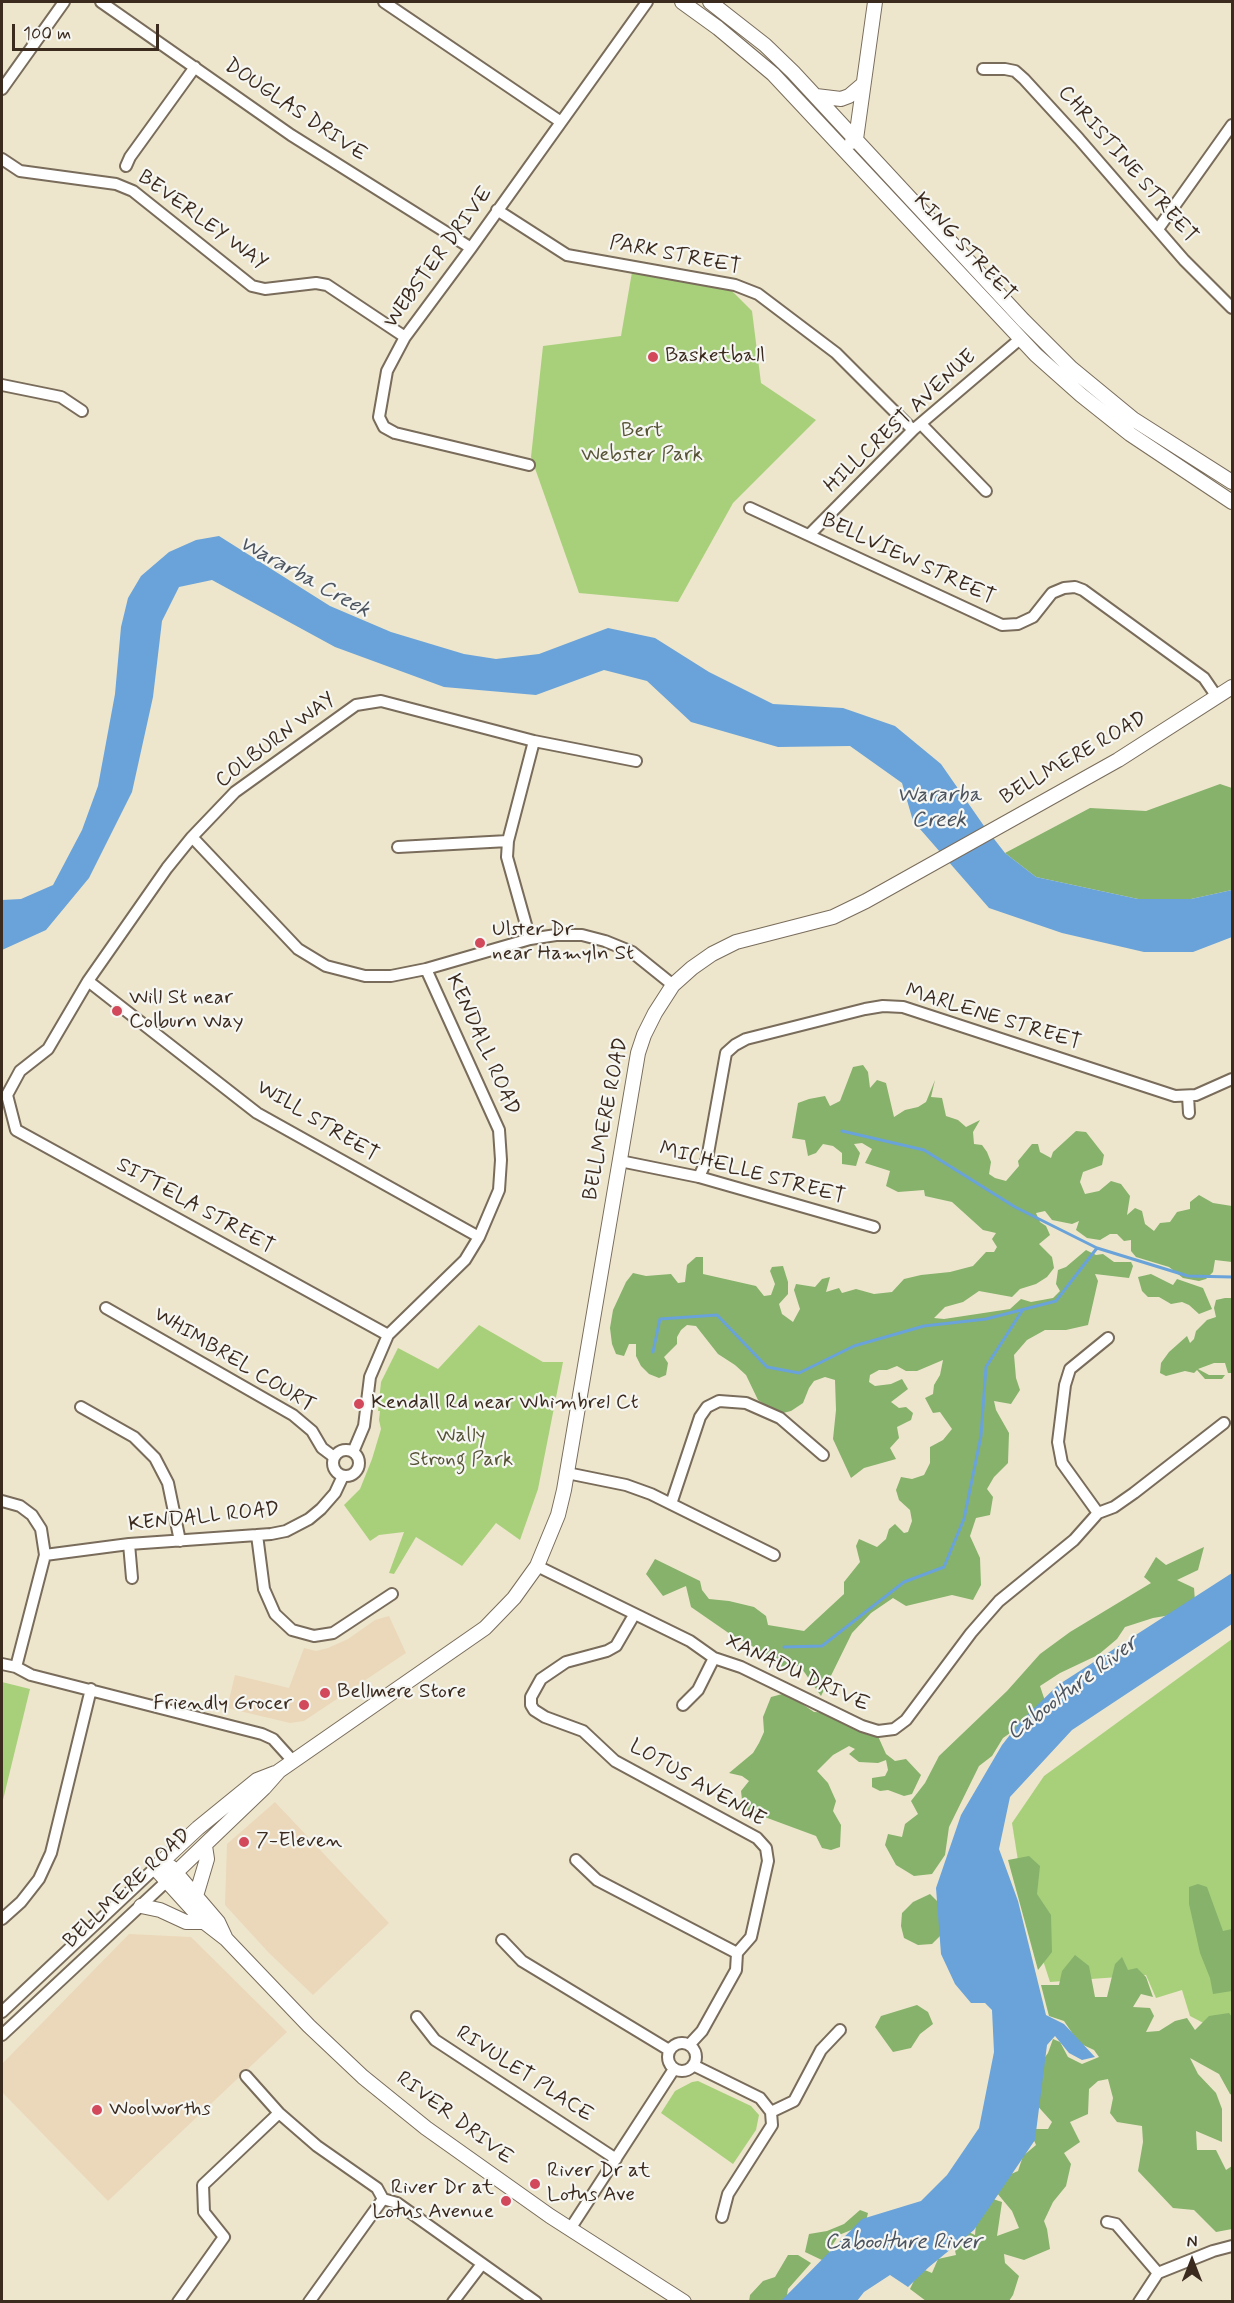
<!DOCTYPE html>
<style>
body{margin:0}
#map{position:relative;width:1234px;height:2303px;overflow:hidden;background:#ede6cc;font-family:Mynerve,sans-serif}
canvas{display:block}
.frame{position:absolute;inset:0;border:3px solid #3b2a1e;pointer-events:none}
.north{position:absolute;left:1162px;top:2231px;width:60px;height:60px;-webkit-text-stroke:4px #f6f6f2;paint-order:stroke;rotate:0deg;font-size:16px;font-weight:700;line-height:24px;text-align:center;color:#3b2a1e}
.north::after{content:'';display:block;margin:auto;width:21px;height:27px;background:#3b2a1e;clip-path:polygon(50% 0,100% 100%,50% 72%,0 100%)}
.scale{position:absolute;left:12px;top:24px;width:147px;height:27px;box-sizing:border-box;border:3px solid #3b2a1e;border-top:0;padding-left:8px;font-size:18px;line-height:21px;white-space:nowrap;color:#3b2a1e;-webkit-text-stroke:4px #f6f6f2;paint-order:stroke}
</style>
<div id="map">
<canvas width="1234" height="2303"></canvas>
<div class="frame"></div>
<div class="north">N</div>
<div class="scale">100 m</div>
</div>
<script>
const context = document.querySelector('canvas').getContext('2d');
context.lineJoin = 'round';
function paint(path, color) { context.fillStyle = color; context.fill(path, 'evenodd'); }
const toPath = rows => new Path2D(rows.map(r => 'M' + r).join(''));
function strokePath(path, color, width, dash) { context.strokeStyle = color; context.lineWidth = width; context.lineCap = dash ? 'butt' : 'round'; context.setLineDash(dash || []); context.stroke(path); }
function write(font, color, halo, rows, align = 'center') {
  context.font = font + ' Mynerve,sans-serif'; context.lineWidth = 4.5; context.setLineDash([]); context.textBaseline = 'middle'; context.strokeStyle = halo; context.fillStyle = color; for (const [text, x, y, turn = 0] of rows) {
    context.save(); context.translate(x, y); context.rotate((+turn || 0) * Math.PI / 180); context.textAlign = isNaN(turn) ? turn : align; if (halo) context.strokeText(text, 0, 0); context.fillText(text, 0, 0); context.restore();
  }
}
const built = toPath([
 [389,1616,406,1653,304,1721,290,1723,227,1708,235,1675,289,1688,304,1648,316,1651,328,1648,348,1639,375,1620],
 [275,1802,389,1923,313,1995,269,1953,225,1905,227,1844],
 [129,1934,191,1937,287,2032,108,2201,2,2092,2,2064]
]);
const green = toPath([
 [632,272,732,291,752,311,761,383,816,420,733,503,678,602,579,593,531,457,543,346,621,336],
 [479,1325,543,1362,563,1362,538,1489,520,1540,496,1523,462,1566,416,1537,394,1574,389,1573,404,1532,379,1535,370,1541,344,1505,360,1489,372,1459,381,1429,379,1420,380,1411,378,1411,381,1382,398,1348,438,1369],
 [1232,1639,1232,2038,1190,2016,1182,1990,1156,1998,1146,1975,1050,1982,1025,1905,1012,1823,1044,1776],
 [2,1682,30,1689,2,1804],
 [698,2081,751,2106,759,2115,756,2130,733,2164,661,2113,675,2091,692,2082]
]);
const forest = toPath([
 [1220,784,1232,788,1232,890,1191,899,1138,899,1036,877,1005,853,1090,808,1146,811],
 [863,1065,868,1072,870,1088,877,1080,886,1083,894,1117,905,1110,918,1107,926,1102,935,1080,931,1097,942,1098,946,1116,958,1120,966,1127,980,1120,973,1132,974,1144,982,1145,987,1152,991,1162,989,1174,995,1178,1006,1181,1019,1166,1018,1161,1032,1144,1038,1144,1040,1152,1051,1158,1053,1152,1076,1131,1086,1132,1104,1155,1102,1165,1083,1172,1080,1182,1085,1194,1099,1191,1111,1181,1121,1184,1130,1196,1127,1215,1135,1208,1142,1211,1145,1224,1154,1231,1160,1223,1170,1222,1177,1212,1190,1209,1190,1202,1199,1195,1213,1203,1232,1206,1232,1262,1215,1260,1213,1272,1206,1279,1199,1281,1183,1278,1169,1267,1136,1257,1131,1251,1131,1240,1124,1241,1117,1234,1110,1234,1100,1240,1087,1238,1076,1230,1079,1221,1072,1224,1052,1220,1045,1211,1036,1213,1040,1222,1046,1226,1050,1235,1039,1244,1052,1257,1054,1268,1047,1277,1036,1284,1020,1289,1012,1297,979,1291,963,1302,945,1307,934,1318,944,1319,1010,1309,1021,1299,1031,1302,1053,1298,1060,1291,1056,1284,1058,1270,1066,1267,1086,1250,1096,1255,1103,1254,1114,1262,1131,1262,1133,1266,1129,1278,1095,1274,1098,1281,1088,1325,1066,1330,1045,1330,1027,1340,1014,1355,1016,1378,1020,1390,1011,1404,994,1401,996,1410,1009,1433,1008,1463,994,1477,987,1489,993,1497,990,1515,976,1518,970,1536,980,1558,981,1585,973,1600,952,1595,906,1606,893,1598,871,1613,852,1633,821,1696,800,1666,782,1667,759,1650,730,1634,691,1607,686,1586,663,1596,646,1574,655,1559,700,1581,702,1590,709,1599,729,1601,754,1607,766,1616,768,1625,804,1631,844,1594,844,1582,860,1562,856,1546,859,1539,877,1547,886,1539,889,1529,895,1524,904,1533,908,1532,912,1521,910,1510,899,1500,896,1490,901,1477,912,1479,924,1475,930,1463,930,1447,943,1440,952,1429,940,1412,933,1413,925,1398,933,1394,934,1385,940,1375,943,1360,917,1371,906,1371,897,1366,887,1370,879,1370,870,1375,869,1382,875,1386,891,1384,902,1379,908,1389,891,1402,899,1408,906,1407,913,1413,911,1420,897,1427,899,1438,890,1448,896,1459,864,1468,851,1478,833,1439,836,1410,835,1380,825,1377,814,1381,809,1388,803,1403,791,1411,779,1414,758,1400,746,1375,735,1365,718,1354,696,1326,687,1325,681,1330,677,1337,677,1344,664,1357,668,1363,666,1375,659,1378,649,1374,641,1366,636,1356,636,1344,629,1344,624,1356,616,1354,612,1344,610,1328,613,1310,626,1282,633,1273,646,1276,671,1274,678,1283,685,1282,687,1265,696,1257,703,1257,703,1274,756,1286,764,1296,771,1295,775,1284,770,1271,772,1267,783,1266,788,1282,788,1294,779,1304,782,1314,793,1322,800,1309,794,1290,796,1284,815,1287,822,1279,830,1277,826,1292,839,1288,842,1293,856,1289,874,1294,892,1292,904,1279,921,1275,950,1272,973,1266,986,1252,994,1252,997,1247,992,1239,996,1233,983,1230,952,1202,925,1196,924,1190,898,1192,886,1186,890,1171,865,1163,872,1149,862,1143,854,1144,860,1153,856,1166,842,1164,842,1153,833,1146,823,1144,816,1153,808,1156,805,1140,792,1138,798,1103,809,1099,825,1096,830,1106,840,1101,853,1067],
 [1151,1274,1173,1285,1177,1279,1203,1288,1212,1309,1199,1314,1189,1305,1182,1302,1171,1304,1159,1297,1148,1297,1142,1291,1138,1277],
 [1225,1298,1232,1298,1232,1373,1228,1373,1225,1363,1214,1363,1198,1369,1209,1375,1225,1375,1222,1379,1205,1379,1197,1370,1194,1373,1185,1371,1166,1376,1160,1373,1161,1363,1169,1352,1187,1336,1190,1343,1194,1339,1196,1331,1207,1320,1216,1317,1214,1308,1216,1300],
 [1204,1547,1198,1570,1177,1580,1194,1588,1195,1601,1177,1614,1153,1618,1125,1627,1117,1639,1098,1655,1060,1673,1040,1686,1047,1707,1003,1738,992,1756,979,1766,949,1827,945,1855,932,1874,914,1876,896,1865,885,1845,888,1834,902,1837,905,1824,918,1814,911,1801,925,1783,939,1756,1007,1691,1040,1654,1070,1632,1151,1583,1144,1577,1156,1557,1166,1565],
 [786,1693,814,1712,832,1713,844,1719,852,1727,877,1734,886,1754,895,1761,906,1759,921,1775,912,1794,904,1796,888,1790,880,1791,872,1787,872,1778,885,1776,888,1770,886,1760,878,1763,859,1762,849,1754,855,1749,849,1746,833,1755,817,1771,828,1783,836,1801,833,1811,841,1825,840,1847,831,1850,822,1848,816,1836,743,1809,741,1791,749,1781,742,1776,729,1773,753,1753,759,1743,764,1732,763,1717,771,1697],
 [1029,1856,1040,1866,1037,1894,1051,1915,1052,1952,1038,1970,1008,1860],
 [1198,1884,1207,1887,1223,1931,1232,1929,1232,1991,1213,1994,1210,1978,1200,1953,1189,1904,1189,1887],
 [930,1894,938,1902,945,1931,932,1944,918,1945,904,1938,901,1926,902,1913,913,1902],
 [1075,1955,1089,1966,1095,1997,1107,1997,1115,1964,1122,1957,1128,1970,1137,1968,1146,1977,1153,1997,1141,1994,1133,2007,1150,2008,1154,2016,1146,2032,1159,2031,1175,2021,1187,2018,1195,2030,1209,2016,1229,2013,1232,2017,1232,2095,1230,2094,1219,2074,1190,2058,1198,2074,1216,2093,1222,2109,1222,2142,1196,2131,1197,2150,1216,2150,1226,2170,1232,2166,1232,2229,1216,2232,1194,2210,1173,2208,1138,2171,1143,2142,1142,2126,1117,2122,1110,2113,1113,2098,1108,2079,1098,2081,1089,2089,1088,2114,1070,2122,1080,2142,1064,2153,1071,2164,1066,2186,1053,2202,1044,2221,1047,2229,1050,2249,1024,2260,1004,2254,1005,2263,1019,2276,1013,2295,1009,2301,926,2301,910,2289,920,2268,932,2273,938,2259,956,2255,954,2246,962,2229,975,2235,976,2223,993,2199,1002,2202,997,2236,1019,2228,1012,2211,997,2193,1004,2177,1018,2171,1023,2156,1036,2145,1029,2129,1048,2129,1052,2122,1034,2102,1037,2068,1048,2053,1053,2039,1060,2042,1068,2057,1082,2064,1099,2057,1094,2050,1079,2043,1064,2021,1049,2016,1041,1985,1059,1985,1062,1971],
 [917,2005,928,2012,933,2024,920,2034,911,2048,893,2052,875,2027,881,2016],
 [860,2210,868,2213,866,2221,856,2228,839,2235,831,2247,826,2262,805,2252,809,2234,827,2231,844,2224],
 [788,2255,798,2255,811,2263,788,2289,786,2301,749,2302,750,2295,763,2281,775,2277]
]);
const water = toPath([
 [219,536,330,606,391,632,464,654,496,659,539,654,608,628,655,638,709,672,773,704,843,708,895,726,941,764,984,826,1005,853,1036,877,1138,899,1191,899,1232,890,1232,937,1193,952,1144,952,1062,933,989,908,913,821,902,783,850,746,778,747,691,722,647,681,604,670,536,695,444,687,335,647,212,580,179,587,162,621,153,697,132,792,89,878,46,930,2,950,2,900,21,899,53,885,82,830,98,786,115,694,121,627,128,598,141,576,169,552,196,540],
 [1232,1573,1232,1624,1072,1730,1010,1797,999,1849,1018,1901,1046,2015,1064,2024,1095,2057,1082,2060,1069,2053,1055,2036,1047,2045,1035,2140,974,2230,929,2267,908,2287,890,2275,864,2292,857,2301,781,2301,862,2219,921,2201,947,2175,979,2128,994,2052,992,2010,985,2003,971,2003,955,1984,941,1954,936,1888,961,1815,1002,1745,1020,1722,1058,1685]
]);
const stream = toPath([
 [842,1131,924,1150,1015,1207,1097,1248,1188,1276,1232,1277],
 [653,1352,660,1319,717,1315,767,1367,799,1373,854,1346,924,1326,986,1319,1056,1301,1097,1248],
 [784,1647,822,1646,904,1582,944,1567,964,1519,981,1436,986,1367,1022,1311]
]);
const minor = toPath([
 [101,2,291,135,471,248],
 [384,2,561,122],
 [983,69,1005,69,1015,71,1024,79,1079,139,1184,260,1232,308],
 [2,89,64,2],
 [2,159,20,171,116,184,133,191,252,286,265,289,316,283,327,285,405,337],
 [126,166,130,157,195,67],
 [497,210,567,255,735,285,758,294,836,353,913,430],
 [1158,229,1232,125],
 [2,385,61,397,82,411],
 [921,424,986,491],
 [529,465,395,433,384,427,379,417,387,371,405,337,471,248,647,2],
 [750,508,1002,625,1018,624,1033,617,1052,593,1064,588,1075,587,1083,590,1204,678,1217,697],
 [810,534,913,430,1020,339],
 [192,837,298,949,326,966,365,976,391,976,426,969,530,939,556,935,582,935,605,941,632,952,673,985],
 [398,847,508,841],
 [530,939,507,857,508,841,534,741],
 [88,981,257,1113,479,1237],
 [1188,1096,1189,1113],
 [620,1161,699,1177,874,1227],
 [699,1177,707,1159,726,1053,735,1045,746,1039,865,1009,883,1006,903,1007,1175,1096,1196,1095,1232,1079],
 [106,1308,293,1415,312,1431,322,1448,334,1457],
 [388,1335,16,1130,7,1095,20,1071,48,1049,88,981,167,868,192,837,235,792,356,705,381,701,534,741,636,761],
 [81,1407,134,1437,155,1458,168,1483,180,1541],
 '333 1463a13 13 0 1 1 26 0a13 13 0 1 1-26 0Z',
 [353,1452,364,1426,370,1377,388,1335,465,1260,479,1237,499,1190,501,1160,499,1130,426,969],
 [567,1473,626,1485,651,1494,774,1555],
 [2,1501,20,1506,32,1515,41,1529,45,1555,16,1667],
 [671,1504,700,1417,707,1407,719,1401,746,1403,780,1418,823,1455],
 [1098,1513,1062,1463,1058,1442,1065,1385,1070,1369,1108,1338],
 [257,1535,264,1589,275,1614,292,1630,314,1636,333,1633,392,1594],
 [129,1544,132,1578],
 [45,1555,129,1544,271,1534,286,1531,309,1519,321,1509,335,1493,343,1476],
 [537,1566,690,1641,714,1658,741,1667,862,1726,878,1731,894,1729,906,1720,971,1633,999,1601,1074,1540,1098,1513,1114,1507,1134,1493,1224,1423],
 [634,1615,616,1646,607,1651,566,1662,541,1679,531,1697,531,1705,534,1710,545,1717,583,1731,615,1761,757,1838,766,1848,768,1861,751,1937,737,1953,736,1970,702,2031,689,2045],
 [2,1664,16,1667,31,1675,262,1734,273,1739,292,1760],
 [683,1705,698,1690,714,1658],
 [576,1860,597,1880,737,1953],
 [2,1919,21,1902,39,1879,51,1853,91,1689],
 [502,1940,522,1961,669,2050],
 [2,2012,155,1868],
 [417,2017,435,2040,616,2159],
 [2,2035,167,1881],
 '668 2057a14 14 0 1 1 28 0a14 14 0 1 1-28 0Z',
 [693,2065,760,2098,771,2112,772,2125,728,2194,722,2217],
 [246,2076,279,2113,317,2146,377,2188,383,2199,397,2203,536,2302],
 [771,2112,794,2101,821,2050,840,2030],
 [1107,2222,1116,2224,1158,2273],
 [570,2229,674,2069],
 [178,2302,224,2237,204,2212,203,2185,279,2113],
 [309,2302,383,2199],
 [453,2302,482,2264],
 [1139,2302,1158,2273,1213,2251,1232,2246]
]);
const major = toPath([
 [682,2,718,28,773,74,1036,355,1081,395,1130,434,1232,502],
 [710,2,765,45,793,72,1023,320,1071,368,1133,419,1232,482],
 [816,96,841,99,849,96,862,85],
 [852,142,856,139,875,2],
 [275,1773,257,1780,198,1828,155,1868,204,1922,226,1939,309,2026,363,2077,426,2128,550,2216,684,2302],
 [171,1867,218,1922,225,1937],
 [167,1881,264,1788,279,1771,485,1628,514,1598,537,1566,558,1515,564,1490,638,1053,644,1035,655,1013,673,985,692,968,712,954,736,942,833,917,866,901,1118,760,1232,687],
 [196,1896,207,1859,205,1846],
 [141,1906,160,1910,186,1922,204,1922]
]);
const markers = [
 [653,357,6,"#d1495b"],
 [480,943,6,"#d1495b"],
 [117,1011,6,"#d1495b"],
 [359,1404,6,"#d1495b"],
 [325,1693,6,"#d1495b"],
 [304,1705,6,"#d1495b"],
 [244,1842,6,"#d1495b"],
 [97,2110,6,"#d1495b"],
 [535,2184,6,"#d1495b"],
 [506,2201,6,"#d1495b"]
];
const streetNames = [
 ["DOUGLAS DRIVE",295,111,34],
 ["CHRISTINE STREET",1127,165,49],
 ["BEVERLEY WAY",202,221,36],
 ["KING STREET",964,248,47],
 ["PARK STREET",675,256,11],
 ["WEBSTER DRIVE",439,258,-54],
 ["HILLCREST AVENUE",901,422,-43],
 ["BELLVIEW STREET",908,560,25],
 ["COLBURN WAY",276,741,-37],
 ["BELLMERE ROAD",1074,759,-30],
 ["MARLENE STREET",993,1018,17],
 ["KENDALL ROAD",482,1045,66],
 ["BELLMERE ROAD",607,1119,-79],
 ["WILL STREET",317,1122,31],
 ["MICHELLE STREET",752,1174,15],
 ["SITTELA STREET",195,1207,29],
 ["WHIMBREL COURT",234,1361,31],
 ["KENDALL ROAD",204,1518,-6],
 ["XANADU DRIVE",797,1674,25],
 ["LOTUS AVENUE",697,1784,30],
 ["BELLMERE ROAD",128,1889,-43],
 ["RIVULET PLACE",524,2075,33],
 ["RIVER DRIVE",454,2119,37]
];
const poiNames = [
 ["Basketball",665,357],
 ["Ulster Dr",492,931],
 ["near Hamyln St",492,955],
 ["Will St near",129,999],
 ["Colburn Way",129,1023],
 ["Kendall Rd near Whimbrel Ct",371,1404],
 ["Bellmere Store",337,1693],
 ["Friendly Grocer",292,1705,"right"],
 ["7-Eleven",256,1842],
 ["Woolworths",109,2110],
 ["River Dr at",547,2172],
 ["Lotus Ave",547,2196],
 ["River Dr at",494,2189,"right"],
 ["Lotus Avenue",494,2213,"right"]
];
const parkNames = [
 ["Bert",642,432],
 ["Webster Park",642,456],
 ["Wally",461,1437],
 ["Strong Park",461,1461]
];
const waterNames = [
 ["Wararba Creek",304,578,29],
 ["Wararba",939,796],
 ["Creek",939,821],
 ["Caboolture River",1073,1689,-37],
 ["Caboolture River",903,2243]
];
paint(built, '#ebd8ba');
paint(green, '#a8d07b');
paint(forest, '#86b26b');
paint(water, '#6aa3d9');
strokePath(stream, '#6aa3d9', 3);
strokePath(minor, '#796c5b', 14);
strokePath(major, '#796c5b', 16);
strokePath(minor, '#fff', 10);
strokePath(major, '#fff', 14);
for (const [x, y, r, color] of markers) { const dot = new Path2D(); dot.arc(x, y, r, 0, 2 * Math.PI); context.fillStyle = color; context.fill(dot); strokePath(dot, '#f6f6f2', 2); }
write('21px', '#3b2a1e', '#f6f6f2', streetNames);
write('21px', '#3b2a1e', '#f6f6f2', poiNames, 'left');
write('21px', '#565435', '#f6f6f2', parkNames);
write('italic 22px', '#4b545f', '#f6f6f2', waterNames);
</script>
